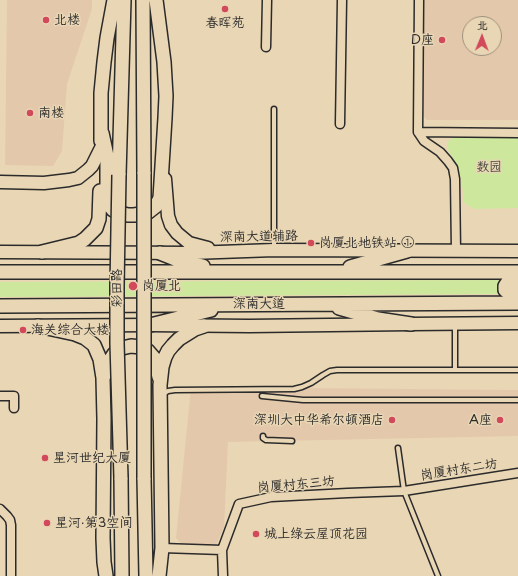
<!DOCTYPE html>
<meta charset="utf-8">
<style>
body{margin:0}
#map{position:relative;width:518px;height:576px;overflow:hidden;background:#e9d6b4;font-family:"Playpen Sans","LXGW WenKai TC",sans-serif}
canvas{display:block}
.north{position:absolute;left:462px;top:16px;width:40px;height:40px;box-sizing:border-box;background:#e9d6b4;border:1px solid #9d927d;border-radius:50%;rotate:1deg;font-size:11px;font-weight:700;line-height:16px;text-align:center;color:#2b2b2b}
.north::after{content:'';display:block;margin:auto;width:14px;height:18px;background:#d1495b;clip-path:polygon(50% 0,100% 100%,50% 72%,0 100%)}
</style>
<div id="map">
<canvas width="518" height="576"></canvas>
<div class="north">北</div>
</div>
<script>
const context = document.querySelector('canvas').getContext('2d');
context.lineJoin = 'round';
function paint(path, color) { context.fillStyle = color; context.fill(path, 'evenodd'); }
const toPath = rows => new Path2D(rows.map(r => 'M' + r).join(''));
function strokePath(path, color, width, dash) { context.strokeStyle = color; context.lineWidth = width; context.lineCap = dash ? 'butt' : 'round'; context.setLineDash(dash || []); context.stroke(path); }
function write(font, color, halo, rows, align = 'center') {
  context.font = font + ' "Playpen Sans","LXGW WenKai TC",sans-serif'; context.lineWidth = 3; context.setLineDash([]); context.textBaseline = 'middle'; context.strokeStyle = halo; context.fillStyle = color; for (const [text, x, y, turn = 0] of rows) {
    context.save(); context.translate(x, y); context.rotate((+turn || 0) * Math.PI / 180); context.textAlign = isNaN(turn) ? turn : align; if (halo) context.strokeText(text, 0, 0); context.fillText(text, 0, 0); context.restore();
  }
}
const built = toPath([
 [7,0,92,0,92,9,67,84,62,151,53,166,5,165],
 [424,0,518,0,518,120,427,120,419,112,420,4],
 [470,24,494,24,494,48,470,48],
 [191,387,518,390,518,436,228,442,224,527,216,545,182,544,176,538]
]);
const green = toPath([
 [455,137,518,137,518,208,474,209,463,202,463,191,459,169,448,150,447,145,449,140],
 [500,280,498,286,500,294,0,297,0,282]
]);
const lane = toPath([
 [274,109,274,248],
 [455,370,455,326],
 [163,394,168,391,175,390,294,389,302,387,311,383,323,375,330,371,337,370,518,370],
 [262,396,303,400,518,400],
 [263,436,263,438,266,440,292,441],
 [398,448,404,491,438,576]
]);
const street = toPath([
 [419,0,418,132,424,141,440,152,448,161,453,168,455,179,456,251],
 [266,47,267,0],
 [340,124,342,0],
 [418,132,518,133],
 [0,396,14,396,14,408],
 [0,509,7,516,10,520,11,525,11,576],
 [162,548,222,550],
 [223,576,222,550,239,504,271,497,348,493,404,491,518,473]
]);
const secondary = toPath([
 [165,179,168,216,171,225,177,233,189,243,208,248],
 [0,182,44,183,69,180,78,178,88,170,92,166,101,148],
 [0,252,192,253,274,250,518,251],
 [0,326,150,325,249,326,411,324,518,323]
]);
const primary = toPath([
 [143,0,144,174],
 [102,133,107,156,107,192,109,205,113,210,120,213,128,215,134,215,147,213,156,206,160,198,165,118,166,96,164,62,156,0],
 [101,141,101,93,104,62,107,38,114,0],
 [119,175,124,0],
 [42,252,79,243,85,239,96,228,99,219,100,191],
 [160,253,180,261,203,266],
 [350,267,407,251],
 [0,272,518,272],
 [518,281,509,281,507,283,505,286,505,290,509,293,518,294],
 [0,306,518,303],
 [339,308,378,319,411,324],
 [150,325,211,310],
 [38,326,75,334,85,338,94,345,100,359,103,378,104,419,103,538,104,562,106,576],
 [104,376,110,360,114,354,122,348,131,346,141,347,148,351,155,359,159,377],
 [121,478,122,576],
 [144,478,146,576],
 [159,576,162,548,160,385,162,367,165,357,168,351,173,345,179,339,195,329,204,326]
]);
const primaryBridge = toPath([
 [144,174,144,478],
 [119,175,117,286,117,343,121,478]
]);
const markers = [
 [225,9,4,"#d1495b"],
 [46,20,4,"#d1495b"],
 [442,40,4,"#d1495b"],
 [30,113,4,"#d1495b"],
 [311,243,4,"#d1495b"],
 [133,286,5,"#d1495b"],
 [23,330,4,"#d1495b"],
 [392,420,4,"#d1495b"],
 [500,420,4,"#d1495b"],
 [45,458,4,"#d1495b"],
 [47,523,4,"#d1495b"],
 [256,534,4,"#d1495b"]
];
const poiNames = [
 ["北楼",54,20],
 ["春晖苑",225,23,"center"],
 ["D座",434,40,"right"],
 ["南楼",38,113],
 ["岗厦北地铁站 ①",319,243],
 ["岗厦北",142,286],
 ["海关综合大楼",31,330],
 ["深圳大中华希尔顿酒店",384,420,"right"],
 ["A座",492,420,"right"],
 ["星河世纪大厦",53,458],
 ["星河·第3空间",55,523],
 ["城上绿云屋顶花园",264,534]
];
const parkNames = [
 ["数园",489,167]
];
const streetNames = [
 ["深南大道辅路",259,237,-1],
 ["彩田路",117,288,-90],
 ["深南大道",259,304],
 ["岗厦村东二坊",459,470,-9],
 ["岗厦村东三坊",296,485,-5]
];
paint(built, '#e4c8ab');
paint(green, '#cde79d');
strokePath(lane, '#2b2b2b', 7);
strokePath(street, '#2b2b2b', 11);
strokePath(secondary, '#2b2b2b', 15);
strokePath(primary, '#2b2b2b', 16);
strokePath(lane, '#e9d6b4', 4);
strokePath(street, '#e9d6b4', 8);
strokePath(secondary, '#e9d6b4', 12);
strokePath(primary, '#e9d6b4', 13);
strokePath(primaryBridge, '#2b2b2b', 16, []);
strokePath(primaryBridge, '#e9d6b4', 13);
for (const [x, y, r, color] of markers) { const dot = new Path2D(); dot.arc(x, y, r, 0, 2 * Math.PI); context.fillStyle = color; context.fill(dot); strokePath(dot, '#e9d6b4', 1.5); }
write('13px', '#2b2b2b', '#e9d6b4', poiNames, 'left');
write('13px', '#43473c', '#e9d6b4', parkNames);
write('13px', '#2b2b2b', '#e9d6b4', streetNames);
</script>
